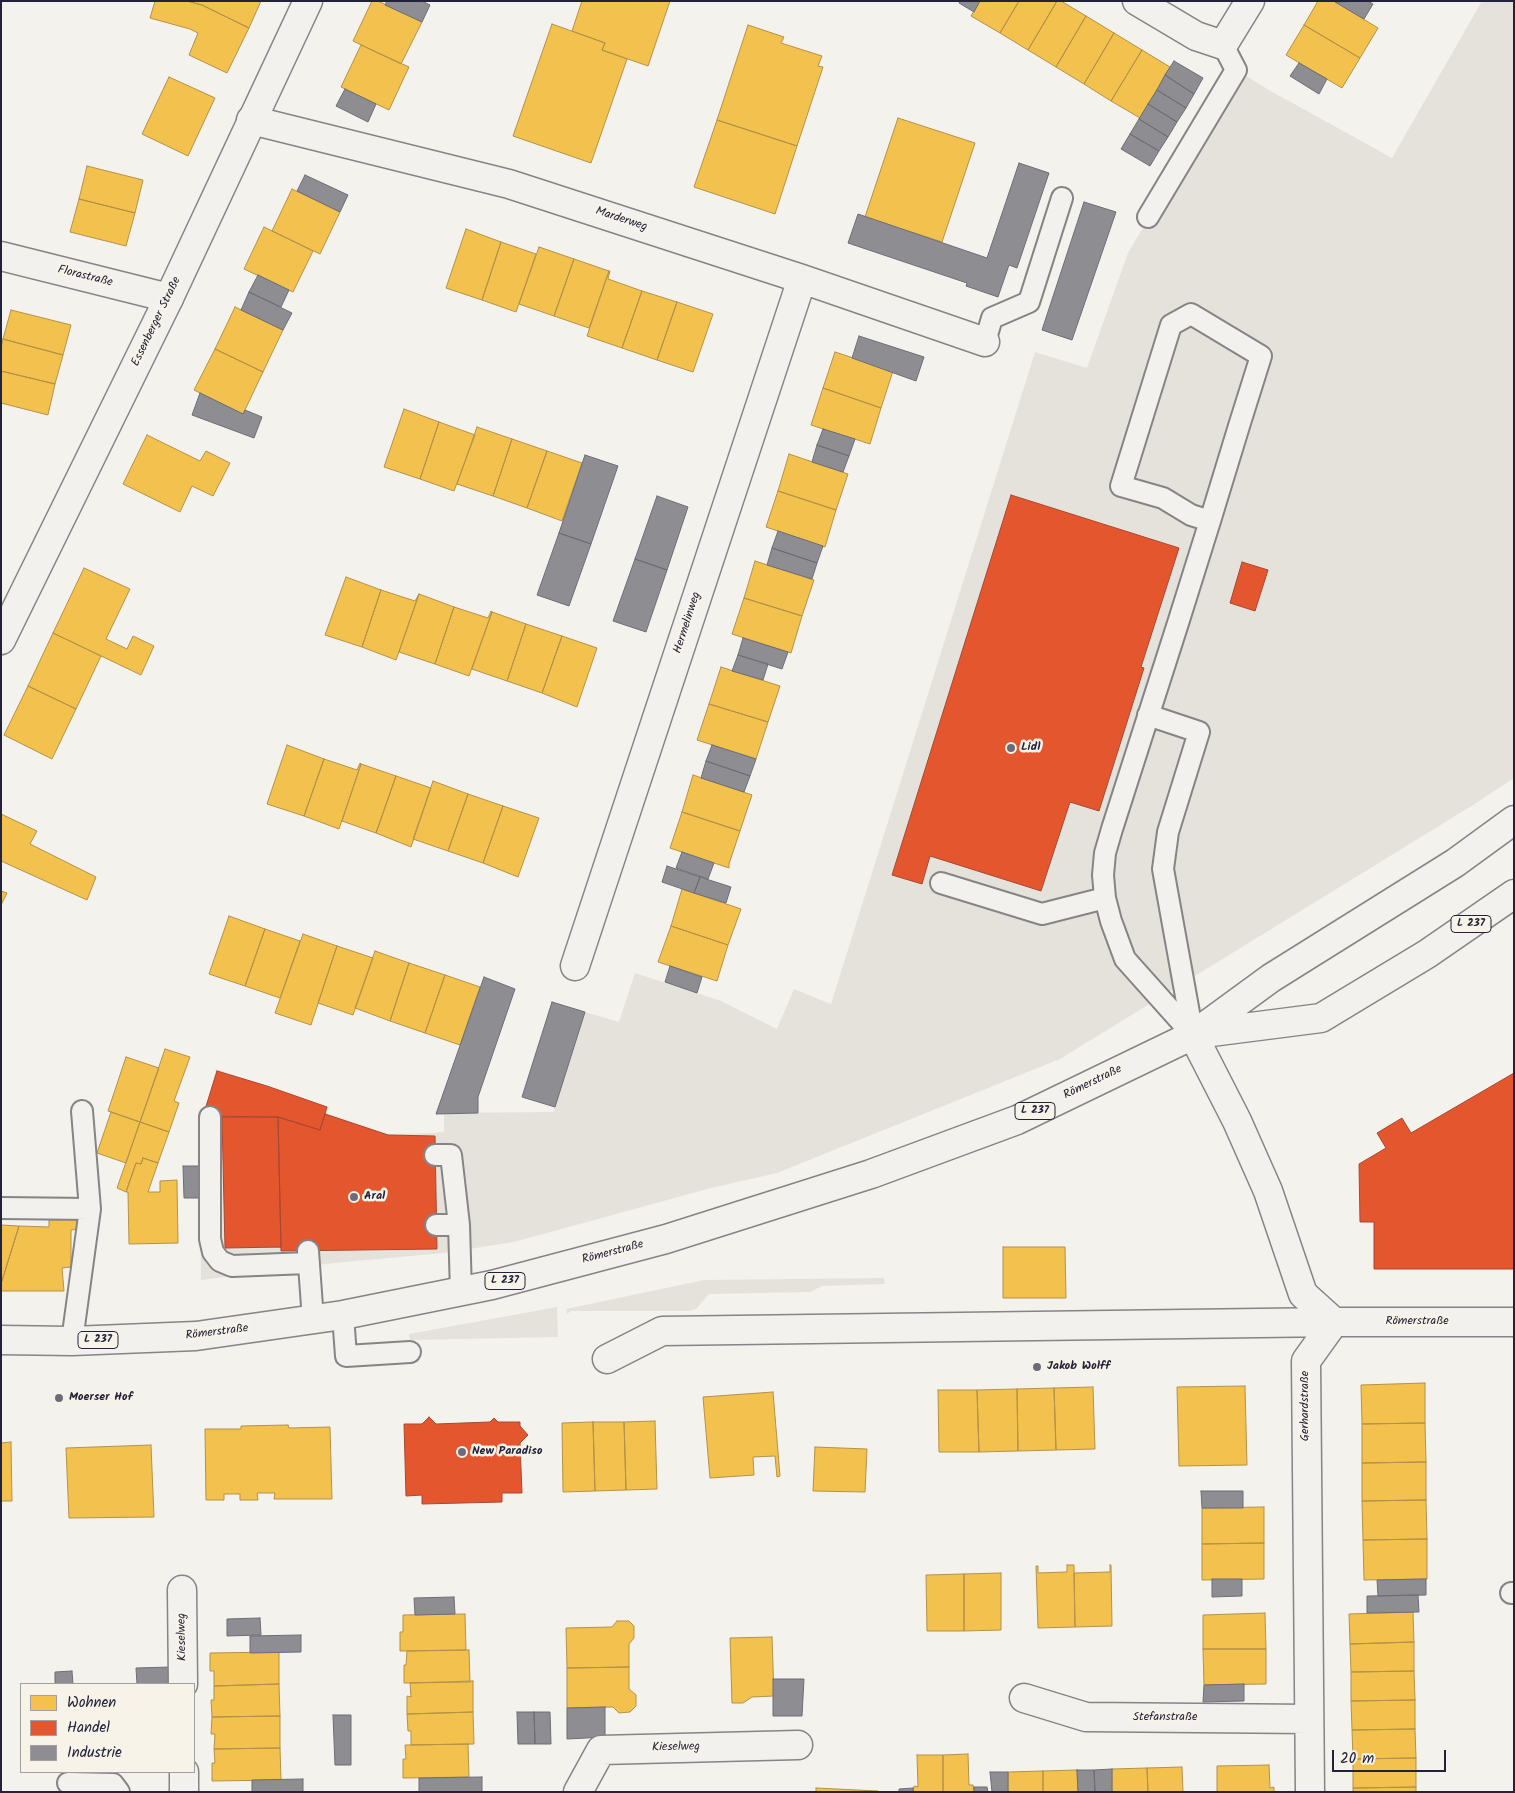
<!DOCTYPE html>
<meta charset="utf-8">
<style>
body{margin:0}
#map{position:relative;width:1515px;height:1793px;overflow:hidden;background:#f4f2ec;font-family:Kalam,sans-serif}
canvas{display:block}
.frame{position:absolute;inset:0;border:2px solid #22223b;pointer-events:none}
.legend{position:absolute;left:20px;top:1683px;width:175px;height:90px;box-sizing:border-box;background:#f7f3e8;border:1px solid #a29fa3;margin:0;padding:6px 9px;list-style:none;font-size:15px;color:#22223b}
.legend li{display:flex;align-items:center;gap:10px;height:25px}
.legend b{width:25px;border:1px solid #a29fa3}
.scale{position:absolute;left:1332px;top:1750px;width:114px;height:22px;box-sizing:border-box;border:2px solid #22223b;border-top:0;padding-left:6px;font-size:15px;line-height:18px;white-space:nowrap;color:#22223b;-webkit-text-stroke:4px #f7f3e8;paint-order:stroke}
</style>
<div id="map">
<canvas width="1515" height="1793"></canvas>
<div class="frame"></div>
<ul class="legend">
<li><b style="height:14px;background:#f2c14e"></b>Wohnen</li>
<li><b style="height:14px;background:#e4572e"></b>Handel</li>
<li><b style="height:14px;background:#8d8d92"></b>Industrie</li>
</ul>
<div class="scale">20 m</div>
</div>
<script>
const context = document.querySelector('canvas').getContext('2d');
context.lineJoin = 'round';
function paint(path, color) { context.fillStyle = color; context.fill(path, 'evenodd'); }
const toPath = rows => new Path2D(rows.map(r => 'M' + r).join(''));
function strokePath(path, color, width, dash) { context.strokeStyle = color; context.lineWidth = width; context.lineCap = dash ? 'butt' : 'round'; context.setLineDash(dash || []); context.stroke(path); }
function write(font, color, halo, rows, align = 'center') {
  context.font = font + ' Kalam,sans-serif'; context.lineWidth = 5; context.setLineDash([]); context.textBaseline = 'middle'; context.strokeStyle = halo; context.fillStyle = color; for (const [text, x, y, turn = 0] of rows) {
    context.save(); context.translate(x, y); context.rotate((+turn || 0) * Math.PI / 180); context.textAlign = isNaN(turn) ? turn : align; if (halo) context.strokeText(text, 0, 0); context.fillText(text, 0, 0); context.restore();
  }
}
const built = toPath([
 [1482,1,1514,1,1514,778,1473,805,1060,1059,777,1173,711,1188,514,1242,444,1253,334,1263,201,1280,200,1128,216,1069,329,1107,327,1113,389,1134,434,1133,444,1132,444,1113,553,1112,585,1012,619,1022,635,973,721,1001,777,1029,794,989,831,1004,1035,352,1087,368,1128,253,1236,70,1269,90,1392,158],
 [884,1278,885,1284,822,1286,810,1292,711,1294,708,1295,696,1309,690,1311,571,1311,567,1314,566,1309,704,1280],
 [557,1307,558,1337,410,1340,409,1334]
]);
const homes = toPath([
 [155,1,187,1,202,5,249,28,227,73,189,55,198,33,190,29,150,18,155,1],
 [187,1,261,1,249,28,202,5,187,1],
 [372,1,378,1,422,22,401,64,353,41,372,1],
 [582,1,670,1,648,66,602,50,605,43,572,31,582,1],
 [980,1,1019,1,1000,33,971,16,980,1],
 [1019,1,1057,1,1028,50,1000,33,1019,1],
 [1057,1,1061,1,1086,16,1056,67,1028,50,1057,1],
 [1318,1,1334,1,1378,28,1360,58,1304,25,1318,1],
 [1086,16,1114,33,1084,84,1056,67,1086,16],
 [552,24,605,43,602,50,627,59,591,163,513,136,552,24],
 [748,25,784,37,781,43,822,56,818,66,823,67,797,146,717,120,748,25],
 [1304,25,1360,58,1342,88,1286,55,1304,25],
 [1114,33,1142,50,1111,101,1084,84,1114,33],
 [361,45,409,67,389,110,341,87,361,45],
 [1142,50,1170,67,1140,118,1111,101,1142,50],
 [169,77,215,98,188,156,142,134,169,77],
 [898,118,975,143,942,242,865,217,898,118],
 [717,120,797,146,775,214,694,187,717,120],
 [87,166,143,180,135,213,79,199,87,166],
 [292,189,340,212,320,254,272,231,292,189],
 [79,199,135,213,126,246,70,232,79,199],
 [264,227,313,251,293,292,244,269,264,227],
 [466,229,501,242,482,300,446,288,466,229],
 [501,242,536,254,516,312,482,300,501,242],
 [539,247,574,259,554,316,519,304,539,247],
 [574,259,609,271,589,328,554,316,574,259],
 [609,271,610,271,608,279,642,291,622,348,587,336,609,271],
 [642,291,677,302,657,360,622,348,642,291],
 [677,302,713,314,693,372,657,360,677,302],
 [235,307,283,330,263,372,215,349,235,307],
 [11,310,71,325,63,355,3,339,11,310],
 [3,339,63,355,55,384,1,371,1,348,3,339],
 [215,349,263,372,243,414,194,390,215,349],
 [835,352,893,371,881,408,823,388,835,352],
 [1,371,55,384,48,415,1,403,1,371],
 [823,388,881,408,870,444,811,425,823,388],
 [404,409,439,422,420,479,384,467,404,409],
 [439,422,475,435,454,491,420,479,439,422],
 [477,427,512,439,493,496,457,484,477,427],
 [147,435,200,461,206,451,230,463,213,496,192,486,180,512,123,484,147,435],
 [512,439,547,451,527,508,493,496,512,439],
 [547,451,582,463,562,521,527,508,547,451],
 [789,454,848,474,836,510,778,491,789,454],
 [778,491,836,510,825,547,766,527,778,491],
 [755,561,814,580,802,616,744,598,755,561],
 [84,568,130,589,106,639,127,649,133,636,154,646,141,675,53,633,84,568],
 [346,577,381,590,362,647,325,635,346,577],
 [381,590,415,601,419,594,396,660,362,647,381,590],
 [419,594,454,607,435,664,399,652,419,594],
 [744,598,802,616,791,653,732,634,744,598],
 [454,607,488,618,491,611,492,612,469,676,435,664,454,607],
 [492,612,526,624,507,681,472,669,492,612],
 [526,624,562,636,542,693,507,681,526,624],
 [53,633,101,656,76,709,28,686,53,633],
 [562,636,597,648,577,707,542,693,562,636],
 [721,667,780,686,768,722,709,704,721,667],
 [28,686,76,709,52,759,4,735,28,686],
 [709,704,768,722,756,759,697,740,709,704],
 [287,745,324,759,304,816,267,804,287,745],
 [324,759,357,770,360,763,361,764,339,829,304,816,324,759],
 [361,764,396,776,376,833,342,821,361,764],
 [693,775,752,795,740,831,682,812,693,775],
 [396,776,431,788,411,847,376,833,396,776],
 [433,781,468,794,448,851,413,839,433,781],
 [468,794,503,806,483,863,448,851,468,794],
 [503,806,539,818,518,877,483,863,503,806],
 [682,812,740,831,729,864,729,868,670,848,682,812],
 [1,814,37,831,30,844,96,877,87,900,1,861,1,814],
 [682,889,741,909,728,945,671,926,682,889],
 [1,891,7,893,1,905,1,891],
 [229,916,265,929,245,986,209,974,229,916],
 [671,926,728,945,717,981,658,962,671,926],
 [265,929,300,941,280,998,245,986,265,929],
 [303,934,337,946,311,1025,275,1013,303,934],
 [337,946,373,958,353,1015,318,1003,337,946],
 [375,951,409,963,390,1021,355,1008,375,951],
 [409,963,445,975,425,1033,390,1021,409,963],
 [445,975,480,987,460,1045,425,1033,445,975],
 [165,1049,190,1057,174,1101,179,1103,169,1132,140,1122,165,1049],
 [126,1057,159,1068,140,1122,108,1111,126,1057],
 [111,1112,140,1122,126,1163,97,1153,111,1112],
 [140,1122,169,1132,158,1163,143,1158,141,1164,136,1163,126,1192,117,1188,140,1122],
 [143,1158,158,1163,148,1192,160,1192,160,1181,177,1180,178,1243,129,1244,128,1192,126,1192,136,1163,141,1164,143,1158],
 [82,1219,81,1229,71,1230,71,1267,62,1268,64,1291,1,1291,1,1284,19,1226,49,1227,49,1220,82,1219],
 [1,1225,19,1226,1,1284,1,1225],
 [1003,1247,1065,1247,1066,1298,1003,1298,1003,1247],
 [1425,1383,1425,1423,1362,1424,1361,1385,1425,1383],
 [1245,1386,1247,1465,1179,1466,1177,1387,1245,1386],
 [1093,1387,1095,1449,1056,1450,1054,1388,1093,1387],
 [1054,1388,1056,1450,1018,1451,1017,1389,1054,1388],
 [1017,1389,1018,1451,979,1452,977,1390,1017,1389],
 [938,1390,977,1390,979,1452,939,1452,938,1390],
 [773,1392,780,1476,777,1477,775,1456,753,1457,754,1475,710,1478,703,1397,773,1392],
 [655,1421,657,1489,626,1490,624,1422,655,1421],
 [593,1422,595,1491,563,1492,562,1423,593,1422],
 [593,1422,624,1422,626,1490,595,1491,593,1422],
 [1425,1423,1426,1462,1362,1463,1362,1424,1425,1423],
 [288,1425,289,1428,330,1427,332,1499,274,1499,275,1493,257,1493,258,1500,240,1500,240,1494,224,1494,224,1500,206,1500,205,1429,241,1429,241,1426,288,1425],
 [11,1442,12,1501,1,1501,1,1443,11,1442],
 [151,1445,154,1517,69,1518,66,1448,151,1445],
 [815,1447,867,1449,865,1492,813,1491,815,1447],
 [1426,1462,1426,1500,1362,1501,1362,1463,1426,1462],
 [1426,1500,1427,1539,1363,1540,1362,1501,1426,1500],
 [1264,1507,1264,1543,1202,1544,1202,1508,1264,1507],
 [1427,1539,1427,1579,1364,1580,1363,1540,1427,1539],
 [1264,1543,1264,1579,1202,1580,1202,1544,1264,1543],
 [1067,1565,1074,1565,1075,1627,1038,1628,1036,1566,1038,1566,1038,1573,1067,1572,1067,1565],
 [1110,1565,1111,1565,1112,1626,1075,1627,1074,1573,1110,1572,1110,1565],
 [1001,1573,1001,1630,964,1631,964,1574,1001,1573],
 [964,1574,964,1631,927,1631,926,1575,964,1574],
 [1413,1612,1414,1642,1350,1644,1349,1614,1413,1612],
 [1265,1613,1266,1649,1203,1649,1203,1615,1265,1613],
 [465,1614,466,1650,400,1651,400,1632,403,1632,403,1615,465,1614],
 [617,1621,629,1621,634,1626,634,1638,629,1644,629,1667,567,1668,566,1628,612,1627,617,1621],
 [772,1637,774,1696,752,1697,743,1703,732,1703,730,1638,772,1637],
 [1414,1642,1414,1671,1351,1672,1350,1644,1414,1642],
 [1203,1649,1266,1649,1266,1684,1204,1685,1203,1649],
 [469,1650,470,1682,404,1683,404,1665,406,1665,407,1651,469,1650],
 [279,1652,279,1684,214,1686,214,1671,210,1671,210,1653,279,1652],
 [629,1667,629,1689,636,1695,636,1706,630,1712,619,1713,613,1707,567,1708,567,1668,629,1667],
 [1414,1671,1415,1700,1351,1701,1351,1672,1414,1671],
 [473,1681,473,1712,407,1714,407,1696,411,1697,410,1683,473,1681],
 [279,1684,280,1716,212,1717,211,1700,214,1700,214,1686,279,1684],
 [1415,1700,1415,1729,1352,1730,1351,1701,1415,1700],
 [473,1712,474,1744,411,1745,411,1731,408,1731,407,1714,473,1712],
 [280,1716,280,1748,214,1749,215,1734,211,1734,212,1717,280,1716],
 [1415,1729,1416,1758,1353,1759,1352,1730,1415,1729],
 [468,1744,469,1777,403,1778,403,1759,406,1759,405,1745,468,1744],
 [280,1748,281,1780,212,1781,212,1763,215,1763,214,1749,280,1748],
 [968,1754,969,1785,973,1785,974,1792,943,1792,943,1755,968,1754],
 [917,1755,943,1755,943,1792,913,1792,914,1786,918,1787,917,1755],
 [1416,1758,1416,1787,1353,1788,1353,1759,1416,1758],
 [1269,1765,1270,1788,1274,1787,1274,1792,1217,1792,1217,1766,1269,1765],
 [1182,1767,1183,1792,1148,1792,1147,1768,1182,1767],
 [1147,1768,1148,1792,1112,1792,1112,1769,1147,1768],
 [1077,1770,1078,1792,1043,1792,1043,1771,1077,1770],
 [1043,1771,1043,1792,1008,1792,1008,1772,1043,1771],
 [1416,1787,1416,1792,1353,1792,1353,1788,1416,1787],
 [816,1788,878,1791,878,1792,816,1792,816,1788]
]);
const shops = toPath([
 [1011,495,1179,548,1141,667,1144,668,1099,811,1070,802,1041,891,930,856,922,884,892,875,1011,495],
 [1242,562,1268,570,1255,611,1230,603,1242,562],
 [217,1071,267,1086,327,1107,320,1130,278,1117,203,1116,217,1071],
 [1514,1073,1514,1269,1374,1269,1374,1222,1360,1222,1359,1164,1386,1148,1377,1133,1402,1118,1411,1133,1514,1073],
 [325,1114,388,1135,435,1136,437,1249,281,1251,278,1117,320,1130,325,1114],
 [222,1117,278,1117,281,1247,225,1248,222,1117],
 [429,1417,436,1424,490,1422,494,1418,498,1422,520,1422,520,1426,528,1435,520,1443,522,1493,502,1493,502,1502,422,1504,422,1495,406,1496,404,1424,422,1424,429,1417]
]);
const industry = toPath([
 [387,1,422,1,430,5,422,22,385,5,387,1],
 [960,1,980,1,974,12,959,3,960,1],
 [1368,1,1373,4,1364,19,1335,2,1368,1],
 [1174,61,1203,78,1194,94,1165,75,1174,61],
 [1299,63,1327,79,1319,94,1290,76,1299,63],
 [1165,75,1194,94,1186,108,1157,90,1165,75],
 [345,89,376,104,368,122,336,106,345,89],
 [1157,90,1186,108,1177,122,1148,104,1157,90],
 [1148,104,1177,122,1168,137,1139,119,1148,104],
 [1139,119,1168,137,1159,151,1130,134,1139,119],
 [1130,134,1159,151,1150,166,1121,149,1130,134],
 [1019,163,1049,173,1017,268,1009,265,998,297,966,286,967,283,848,243,858,214,987,258,1019,163],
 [305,175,348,195,340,212,297,191,305,175],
 [1084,202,1116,212,1072,340,1042,330,1084,202],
 [258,275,289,290,281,307,249,292,258,275],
 [249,292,292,313,283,330,241,310,249,292],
 [859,336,924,357,916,381,852,358,859,336],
 [200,393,243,414,245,410,262,417,254,438,192,415,200,393],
 [823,429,855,439,849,456,817,445,823,429],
 [817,445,849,456,843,472,812,462,817,445],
 [585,455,618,466,591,544,559,533,585,455],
 [657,496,688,507,667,570,635,559,657,496],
 [778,531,823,546,817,563,772,548,778,531],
 [559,533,591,544,569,606,537,595,559,533],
 [772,548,817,563,812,579,767,565,772,548],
 [635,559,667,570,646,632,613,621,635,559],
 [743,638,788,652,782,669,738,655,743,638],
 [738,655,768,664,763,680,732,671,738,655],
 [712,745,756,759,750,776,706,761,712,745],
 [706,761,750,776,744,792,701,778,706,761],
 [682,852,714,863,708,879,676,868,682,852],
 [667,866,700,877,694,893,662,882,667,866],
 [700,877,731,887,726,903,694,893,700,877],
 [670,966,702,977,697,993,665,982,670,966],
 [484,977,515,989,478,1097,478,1113,436,1114,484,977],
 [552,1002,585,1012,555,1107,522,1097,552,1002],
 [183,1166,200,1166,201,1198,184,1198,183,1166],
 [1201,1491,1243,1491,1243,1508,1202,1508,1201,1491],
 [1212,1579,1242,1579,1242,1596,1212,1597,1212,1579],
 [1426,1579,1426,1595,1378,1596,1377,1580,1426,1579],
 [1418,1595,1419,1612,1367,1613,1367,1596,1418,1595],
 [454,1597,455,1614,415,1615,414,1598,454,1597],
 [260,1618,261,1635,227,1636,227,1619,260,1618],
 [301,1635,301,1652,250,1653,250,1636,301,1635],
 [171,1667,171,1684,137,1684,136,1668,171,1667],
 [72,1671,73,1684,55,1684,55,1672,72,1671],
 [773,1679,804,1679,802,1716,773,1716,773,1679],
 [1244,1684,1244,1701,1203,1702,1204,1685,1244,1684],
 [605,1707,605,1737,567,1739,567,1708,605,1707],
 [517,1712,534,1712,535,1744,518,1744,517,1712],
 [534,1712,550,1712,551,1744,535,1744,534,1712],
 [333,1715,351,1715,351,1765,335,1765,333,1715],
 [1112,1769,1112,1792,1095,1792,1094,1770,1112,1769],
 [1077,1770,1094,1770,1095,1792,1078,1792,1077,1770],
 [990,1772,1008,1772,1008,1792,992,1792,990,1772],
 [482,1777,482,1792,419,1792,419,1778,482,1777],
 [303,1779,303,1792,252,1792,252,1780,303,1779],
 [974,1787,987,1787,988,1792,974,1792,974,1787],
 [913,1788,913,1792,899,1792,899,1789,913,1788]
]);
const service = toPath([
 [1148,217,1236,70,1223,45],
 [985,342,992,318,1029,302,1062,198],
 [1148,715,1199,732,1168,832,1163,869,1193,1035],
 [941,883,1042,914,1105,898],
 [1193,1035,1125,959,1111,921,1105,898,1103,875,1105,853,1112,829,1179,620,1210,521,1239,426,1261,356,1191,314,1171,325,1121,486,1163,498,1191,515,1210,521],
 [210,1117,210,1239,213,1252,220,1261,232,1266,308,1263],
 [435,1155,451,1155,459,1225,461,1292],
 [1,1208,90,1209,82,1111],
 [436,1225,459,1225],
 [308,1251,313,1320],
 [343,1315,346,1356,410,1352],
 [72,1341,90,1209],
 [1511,1593,1514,1593],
 [68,1783,113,1784,119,1792]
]);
const minor = toPath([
 [1137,1,1196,36,1223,45,1250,1],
 [251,120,509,184,802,279,985,342],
 [1,256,169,298],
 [575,966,802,279],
 [607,1359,662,1331,1334,1322],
 [182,1590,183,1684],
 [1024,1698,1086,1717,1309,1719],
 [184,1772,184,1792],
 [578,1792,601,1750,798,1745],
 [1310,1792,1306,1361,1334,1322]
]);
const tertiary = toPath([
 [1,640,169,298,308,1],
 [1193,1035,1237,1121,1268,1191,1303,1294,1334,1322,1514,1322]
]);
const primary = toPath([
 [1,1340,72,1341,196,1336,343,1315,492,1285,666,1239,871,1174,1017,1120,1193,1035]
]);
const trunk = toPath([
 [1196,1034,1321,1018,1427,954,1514,894],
 [1193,1035,1271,978,1455,863,1514,820]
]);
const markers = [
 [1011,748,5,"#6c6b79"],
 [354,1197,5,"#6c6b79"],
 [1037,1367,5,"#6c6b79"],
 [59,1398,5,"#6c6b79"],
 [462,1452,5,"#6c6b79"]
];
const shields = [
 [1471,924,40],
 [1035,1111,40],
 [505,1281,40],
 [98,1340,40]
];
const shieldNames = [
 ["L 237",1471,924],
 ["L 237",1035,1111],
 ["L 237",505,1281],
 ["L 237",98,1340]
];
const streetNames = [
 ["Marderweg",621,220,18],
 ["Florastraße",85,277,14],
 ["Essenberger Straße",157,322,-64],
 ["Hermelinweg",688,623,-72],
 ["Römerstraße",1093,1083,-26],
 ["Römerstraße",613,1253,-15],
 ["Römerstraße",1417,1322],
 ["Römerstraße",217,1333,-7],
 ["Gerhardstraße",1306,1406,-90],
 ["Kieselweg",183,1637,-91],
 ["Stefanstraße",1165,1718],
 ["Kieselweg",676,1748,-1]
];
const poiNames = [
 ["Lidl",1021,748],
 ["Aral",364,1197],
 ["Jakob Wolff",1047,1367],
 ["Moerser Hof",69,1398],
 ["New Paradiso",472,1452]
];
paint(built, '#e5e2dc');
paint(homes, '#f2c14e');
strokePath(homes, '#b49148', 1);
paint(shops, '#e4572e');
strokePath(shops, '#aa4732', 1);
paint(industry, '#8d8d92');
strokePath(industry, '#6d6d78', 1);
strokePath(service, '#858486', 24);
strokePath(minor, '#858486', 31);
strokePath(tertiary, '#858486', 31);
strokePath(primary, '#858486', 31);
strokePath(trunk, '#858486', 31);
strokePath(service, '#f2f1ed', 20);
strokePath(minor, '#f2f1ed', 28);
strokePath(tertiary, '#f2f1ed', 28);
strokePath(primary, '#f2f1ed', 28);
strokePath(trunk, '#f2f1ed', 28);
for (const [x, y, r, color] of markers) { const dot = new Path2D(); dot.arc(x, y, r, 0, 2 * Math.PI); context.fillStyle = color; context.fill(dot); strokePath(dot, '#f7f3e8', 2); }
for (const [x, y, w] of shields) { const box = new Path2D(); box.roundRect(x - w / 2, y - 8.5, w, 17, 4); context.fillStyle = '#f7f3e8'; context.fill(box); strokePath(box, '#22223b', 1); }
write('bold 11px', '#22223b', null, shieldNames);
write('12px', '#22223b', '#f7f3e8', streetNames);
write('bold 12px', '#22223b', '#f7f3e8', poiNames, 'left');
</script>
